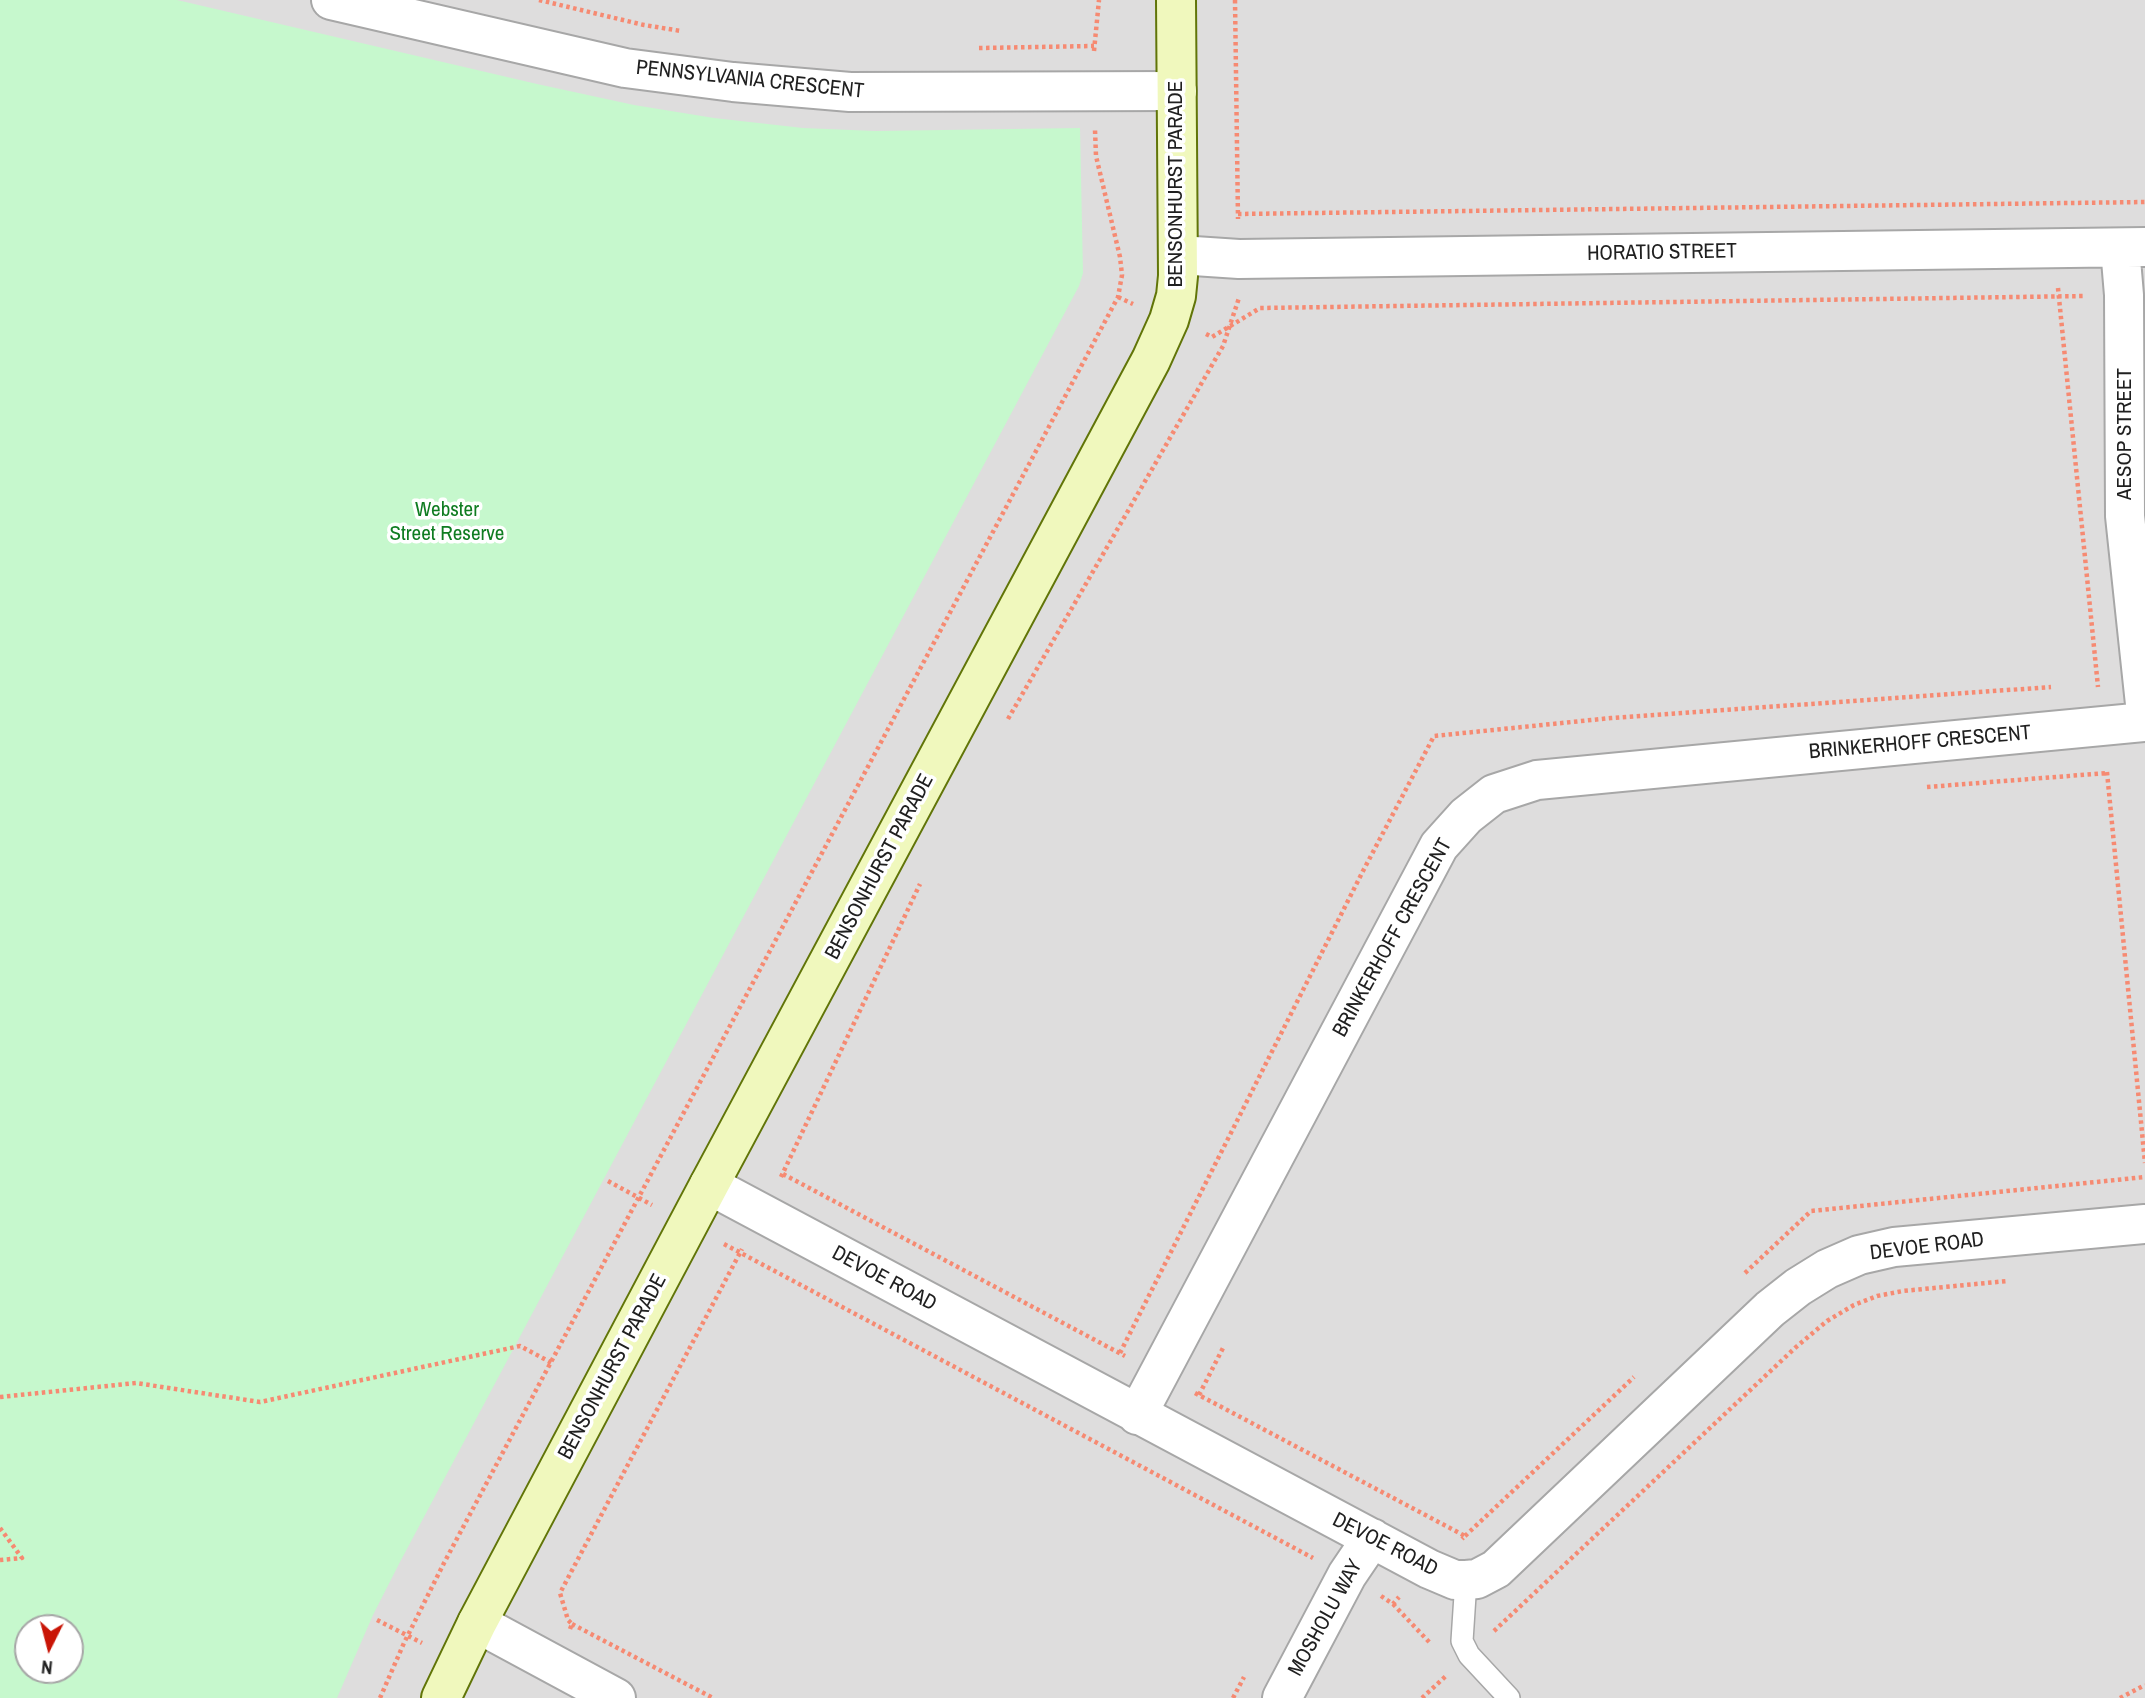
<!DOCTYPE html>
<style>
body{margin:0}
#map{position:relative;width:2145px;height:1698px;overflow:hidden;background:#f0eee7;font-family:"Archivo Narrow",sans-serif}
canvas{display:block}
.north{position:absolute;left:14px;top:1614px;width:70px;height:70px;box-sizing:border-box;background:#fff;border:2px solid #a6a6a6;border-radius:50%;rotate:186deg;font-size:19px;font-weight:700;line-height:28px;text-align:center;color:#202020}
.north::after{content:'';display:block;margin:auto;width:24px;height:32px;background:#c91506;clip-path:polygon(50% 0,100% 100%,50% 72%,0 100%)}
</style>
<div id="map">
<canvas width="2145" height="1698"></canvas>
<div class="north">N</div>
</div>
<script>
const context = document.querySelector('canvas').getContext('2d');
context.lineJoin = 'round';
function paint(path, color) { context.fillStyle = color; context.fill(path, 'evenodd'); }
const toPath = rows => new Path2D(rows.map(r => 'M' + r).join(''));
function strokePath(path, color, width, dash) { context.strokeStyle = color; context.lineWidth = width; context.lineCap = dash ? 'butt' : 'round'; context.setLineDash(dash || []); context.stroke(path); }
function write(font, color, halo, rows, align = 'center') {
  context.font = font + ' "Archivo Narrow",sans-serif'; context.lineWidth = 7; context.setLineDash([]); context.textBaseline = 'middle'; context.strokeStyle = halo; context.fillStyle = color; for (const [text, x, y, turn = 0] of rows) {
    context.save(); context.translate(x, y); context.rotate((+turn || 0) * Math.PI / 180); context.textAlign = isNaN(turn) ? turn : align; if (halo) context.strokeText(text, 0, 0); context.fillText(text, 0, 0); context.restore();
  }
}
const residential = toPath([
 [0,0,2145,0,2145,1698,0,1698],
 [28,1628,70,1628,70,1670,28,1670]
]);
const park = toPath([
 [0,0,177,0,537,84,634,105,714,118,803,128,875,131,1080,128,1083,273,1079,286,400,1562,373,1615,337,1698,0,1698],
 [28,1628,70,1628,70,1670,28,1670]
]);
const path = toPath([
 [539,0,644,25,681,31],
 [1235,0,1238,219],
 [979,48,1094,46],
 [1094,51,1099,0],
 [1238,214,2145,202],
 [2058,288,2098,687],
 [1118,297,1133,304],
 [1206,334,1212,337,1260,308,2085,296],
 [1008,719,1223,346,1239,298],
 [2107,772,2145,1163],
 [1927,787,2107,773],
 [783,1174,1125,1356],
 [781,1177,920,884],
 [608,1181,652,1205],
 [724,1244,1313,1558],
 [1745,1273,1811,1211,2145,1177],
 [1120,1353,1363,871,1434,736,1611,718,2051,687],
 [1195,1393,1465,1536,1462,1539],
 [1199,1395,1224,1346],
 [0,1397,136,1383,260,1402,520,1346,552,1363],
 [0,1528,22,1558,0,1560],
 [1465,1536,1634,1377],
 [1381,1596,1393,1604,1399,1597],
 [1393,1604,1431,1644],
 [377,1620,422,1643],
 [572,1624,713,1698],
 [570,1629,572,1624,568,1620,560,1593,742,1249],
 [1494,1631,1795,1348,1827,1321,1854,1305,1877,1296,1903,1291,2007,1281],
 [380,1698,404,1643,444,1563,1118,297,1122,275,1120,257,1096,156,1095,130],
 [1233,1698,1244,1677],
 [1422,1698,1447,1675],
 [2120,1698,2145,1685]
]);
const lane = toPath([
 [1466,1580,1462,1641,1469,1655,1509,1698]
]);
const street = toPath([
 [331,0,625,68,733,82,850,92,1177,91],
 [2120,248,2124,295,2125,516,2145,704],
 [1179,255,1239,259,2145,247],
 [709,1185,1429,1569,1455,1580,1466,1580,1477,1579,1496,1569,1770,1309,1798,1287,1827,1269,1859,1255,1894,1247,2145,1224],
 [1137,1415,1439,846,1466,816,1494,794,1537,780,2145,722],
 [477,1623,616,1698],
 [1282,1698,1347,1575,1372,1538]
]);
const secondary = toPath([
 [441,1698,477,1623,709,1185,1151,360,1169,320,1176,296,1178,276,1176,0]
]);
const streetNames = [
 ["PENNSYLVANIA CRESCENT",750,80,6],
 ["BENSONHURST PARADE",1176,184,-90],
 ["HORATIO STREET",1662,253,-1],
 ["AESOP STREET",2125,434,-90],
 ["BRINKERHOFF CRESCENT",1920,743,-5],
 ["BENSONHURST PARADE",880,867,-62],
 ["BRINKERHOFF CRESCENT",1393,938,-61],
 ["DEVOE ROAD",1927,1247,-7],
 ["DEVOE ROAD",884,1279,28],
 ["BENSONHURST PARADE",613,1367,-62],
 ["DEVOE ROAD",1385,1545,27],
 ["MOSHOLU WAY",1326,1618,-61]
];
const parkNames = [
 ["Webster",447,510],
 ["Street Reserve",447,534]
];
paint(residential, '#dedddd');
paint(park, '#c6f8cd');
strokePath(lane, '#a7a7a7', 24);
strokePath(street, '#a7a7a7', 42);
strokePath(secondary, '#617508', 42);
strokePath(path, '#f68a72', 4.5, [3.5, 3.5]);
strokePath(lane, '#fff', 21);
strokePath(street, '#fff', 38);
strokePath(secondary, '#f0f8bd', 38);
write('21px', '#202020', '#fff', streetNames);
write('21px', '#0f7c21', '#fff', parkNames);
</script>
